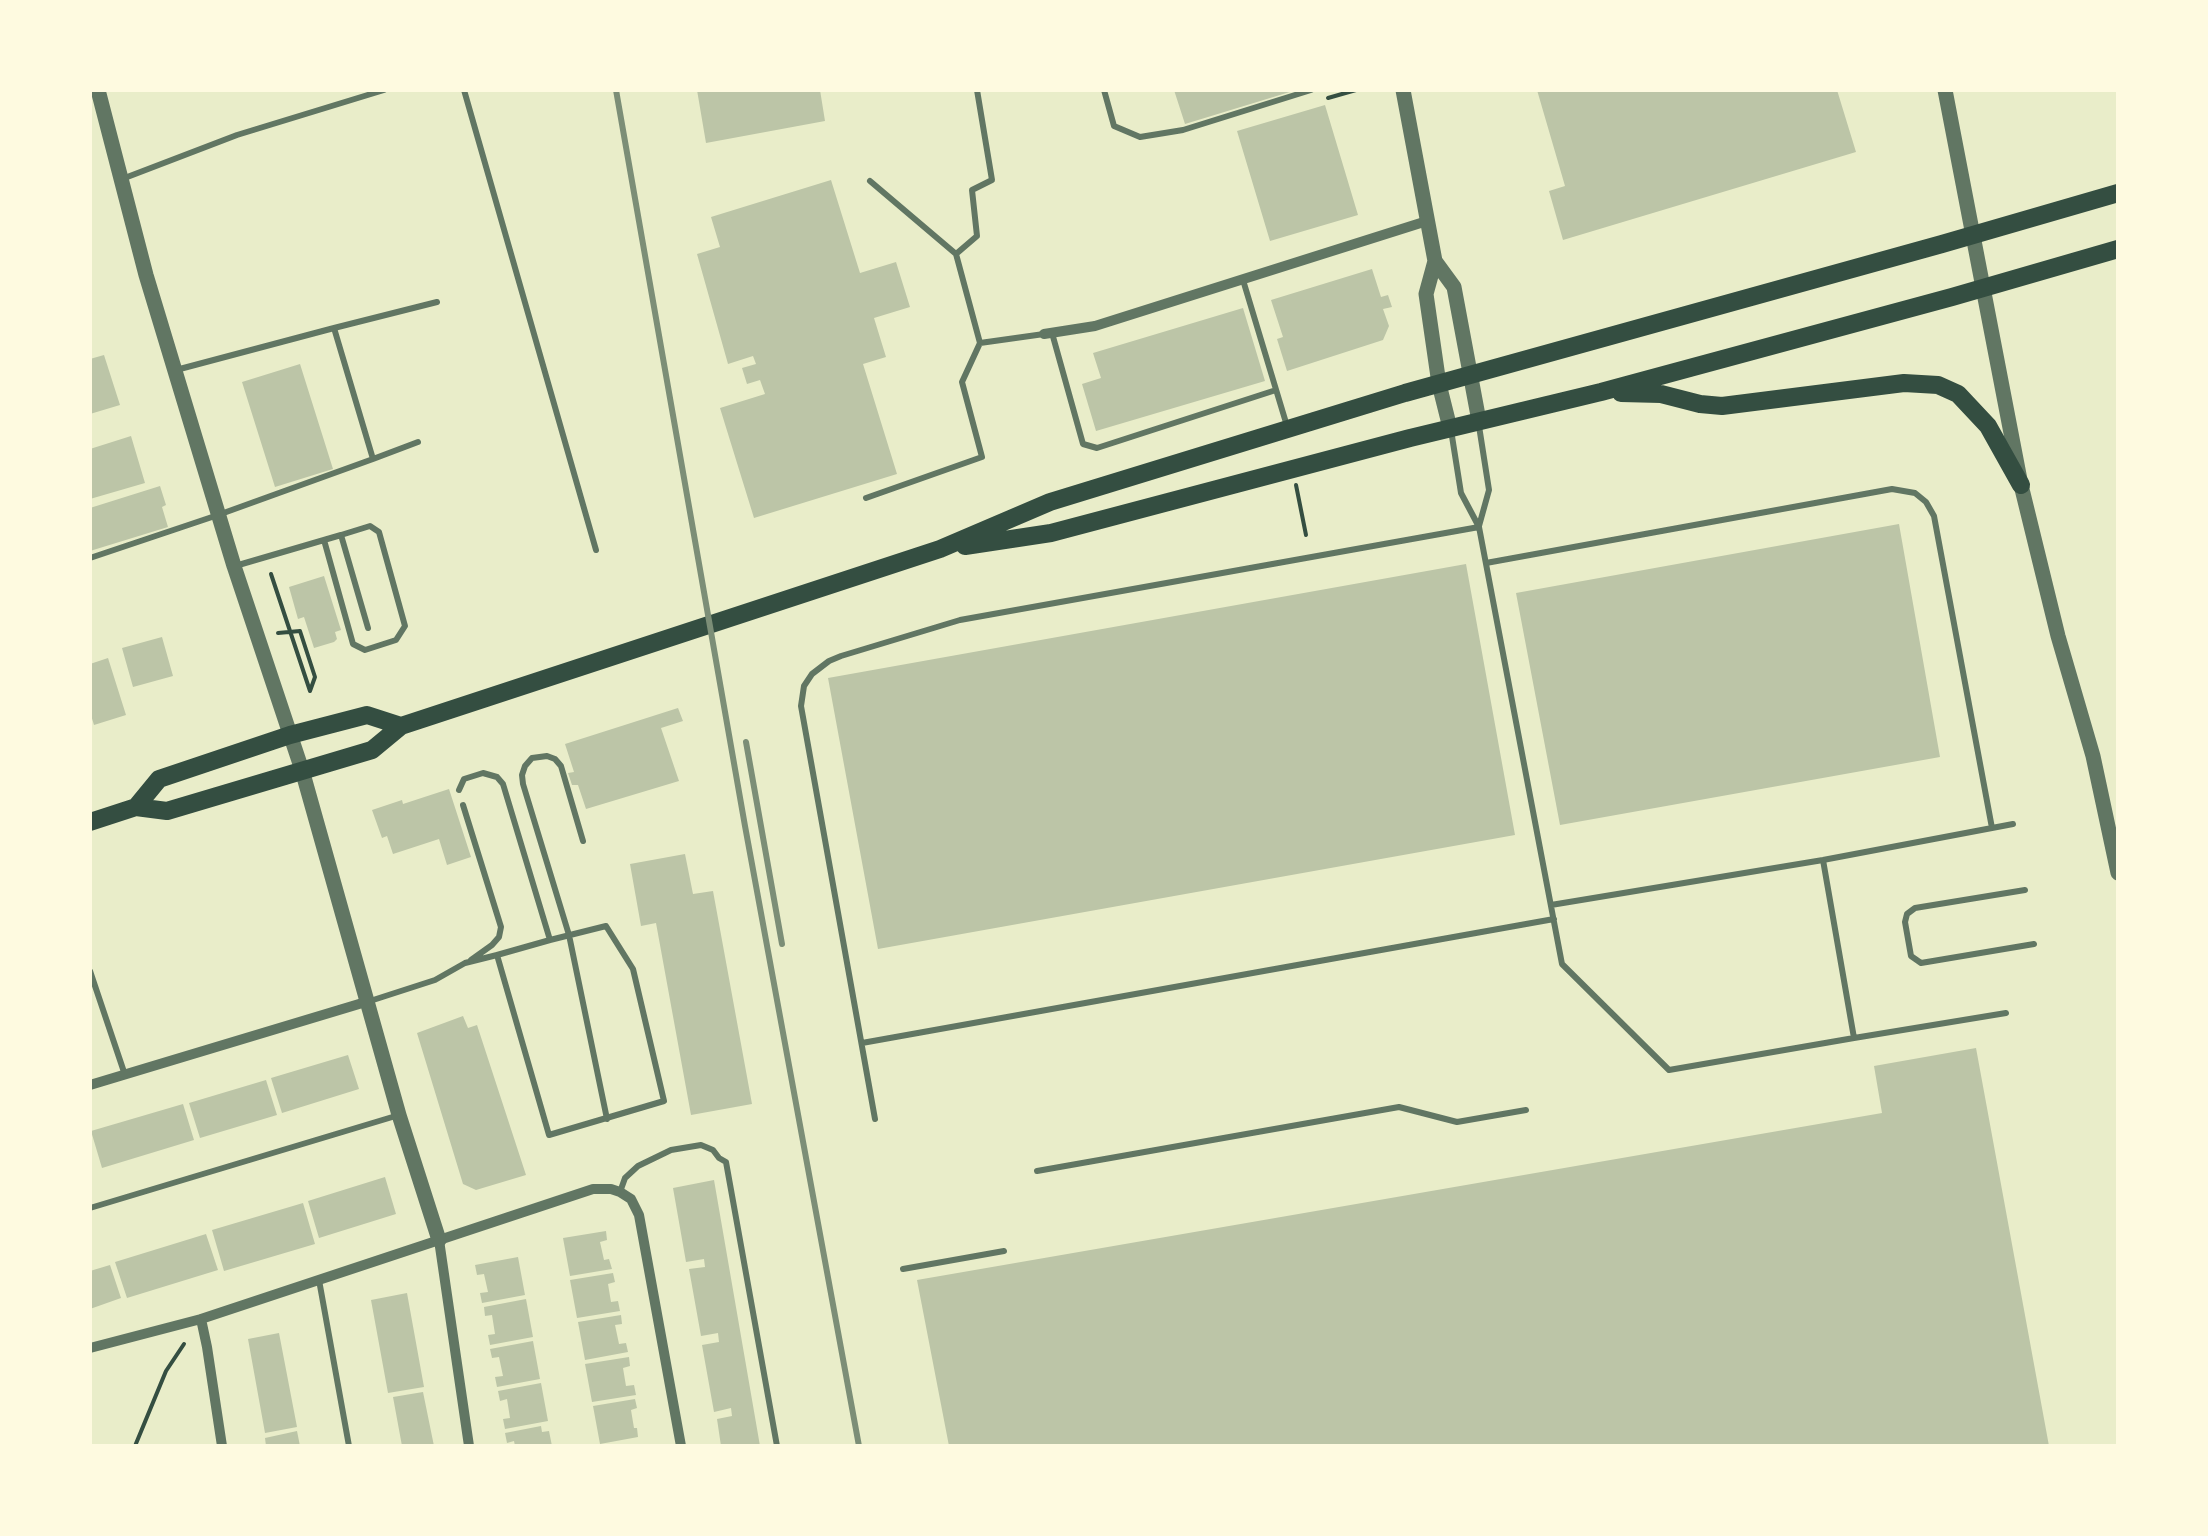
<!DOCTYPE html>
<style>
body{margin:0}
#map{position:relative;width:2208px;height:1536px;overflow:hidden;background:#e9edc9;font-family:"PT Sans",sans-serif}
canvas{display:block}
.frame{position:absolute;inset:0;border:92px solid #fefae0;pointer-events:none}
</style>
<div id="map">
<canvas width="2208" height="1536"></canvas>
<div class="frame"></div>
</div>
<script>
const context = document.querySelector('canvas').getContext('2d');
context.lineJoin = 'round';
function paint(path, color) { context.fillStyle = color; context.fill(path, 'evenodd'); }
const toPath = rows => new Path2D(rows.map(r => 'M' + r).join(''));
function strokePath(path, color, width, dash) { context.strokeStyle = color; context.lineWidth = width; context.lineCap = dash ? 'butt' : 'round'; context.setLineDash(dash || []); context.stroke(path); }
const building = toPath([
 [697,90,820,90,825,121,706,143],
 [1174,90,1293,90,1293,91,1185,124],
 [1537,90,1837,90,1856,152,1563,240,1549,191,1565,186],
 [1325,105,1358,215,1270,241,1237,131],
 [831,180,860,273,896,262,910,307,874,318,886,357,863,364,897,474,754,518,720,408,765,394,760,380,747,384,742,368,756,364,753,356,728,364,697,254,720,247,711,217],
 [1372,269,1381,297,1388,295,1392,307,1383,309,1389,326,1383,340,1287,371,1277,339,1283,337,1271,300],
 [1243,308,1265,381,1096,431,1082,384,1101,378,1093,353],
 [104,355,120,405,90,414,90,359],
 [300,364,333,469,275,487,242,382],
 [131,436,145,483,90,499,90,449],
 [160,486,166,505,162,507,168,527,90,551,90,508],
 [1899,524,1940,757,1560,825,1516,593],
 [1466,564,1515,835,878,949,828,678],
 [324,576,341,630,335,632,337,639,334,642,314,648,304,617,298,619,289,587],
 [162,637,173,676,133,687,122,648],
 [108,658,126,715,94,725,90,712,90,664],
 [678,708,683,721,661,728,679,781,586,809,578,785,572,785,568,773,574,772,565,744],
 [449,789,471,857,447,865,439,839,393,854,387,836,382,838,372,810,402,800,403,804],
 [685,854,693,894,713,891,752,1104,691,1115,656,923,641,926,630,864],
 [463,1016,468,1028,477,1025,526,1175,476,1190,463,1184,417,1033],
 [1976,1048,2049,1446,949,1446,917,1280,1882,1113,1874,1066],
 [348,1055,359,1089,282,1113,271,1078],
 [266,1080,277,1115,200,1138,189,1103],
 [183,1104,194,1140,102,1168,91,1131],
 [385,1177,396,1214,319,1238,308,1201],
 [714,1180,760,1446,721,1446,717,1419,732,1416,731,1408,714,1412,702,1345,719,1342,718,1333,701,1336,689,1269,705,1267,704,1259,686,1262,673,1188],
 [303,1203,315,1244,224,1271,212,1230],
 [606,1231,607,1240,600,1242,604,1260,609,1259,612,1269,570,1276,563,1238],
 [206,1234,218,1270,127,1298,115,1262],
 [518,1257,525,1295,482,1303,480,1293,488,1292,484,1274,477,1275,475,1265],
 [110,1265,121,1298,90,1309,90,1271],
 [613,1273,615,1282,608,1284,611,1302,618,1301,620,1311,577,1318,570,1280],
 [407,1293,424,1387,388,1393,371,1300],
 [526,1299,533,1337,490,1345,488,1335,495,1334,492,1315,485,1316,484,1307],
 [621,1315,622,1324,615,1325,619,1344,626,1343,628,1352,585,1360,578,1322],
 [279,1333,297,1427,265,1433,248,1339],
 [533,1341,540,1379,497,1387,495,1377,503,1376,499,1357,492,1358,490,1349],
 [629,1357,630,1366,623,1368,626,1386,634,1385,636,1395,592,1402,585,1364],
 [541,1383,548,1421,505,1429,503,1419,510,1418,507,1399,500,1401,498,1391],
 [423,1392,434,1446,402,1446,393,1397],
 [635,1399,637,1408,631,1410,634,1428,637,1428,638,1437,600,1444,593,1406],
 [541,1426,542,1432,549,1431,552,1446,515,1446,514,1441,507,1443,505,1433],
 [297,1431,300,1446,266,1446,265,1438]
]);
const path = toPath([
 [1328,98,1356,90],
 [1296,485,1306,535],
 [271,574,310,691],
 [278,633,300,631,315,677,310,691],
 [135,1446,166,1371,184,1344]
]);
const service = toPath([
 [464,90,596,550],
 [1104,90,1114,126,1140,137,1183,130,1311,90],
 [122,179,237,135,384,90],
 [870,181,956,254,980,343,1044,334],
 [956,254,977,236,972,190,992,180,977,90],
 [1243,280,1287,426],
 [1052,333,1083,444,1097,448,1276,390],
 [176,370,334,328],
 [1451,430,1461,493,1479,527,1562,964,1669,1070,1854,1038],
 [373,459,418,442],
 [866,498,982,457,962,382,980,343],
 [1479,526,1489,490,1479,426],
 [324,540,353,644,365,650,396,640,405,626,379,532,370,526,341,535],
 [90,558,218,515,373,459,334,328,437,302],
 [1486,563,1892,489,1915,493,1926,502,1934,516,1992,828,2013,824],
 [235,566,341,535,368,628],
 [459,790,464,779,483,773,497,777,503,784,550,940],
 [463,805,501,927,499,937,492,945,471,960],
 [583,841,561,766,555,759,547,756,532,758,525,766,522,775,523,784,569,935,607,1119],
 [1823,860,1854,1038,2006,1013],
 [2025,890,1915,908,1907,914,1905,922,1911,956,1921,963,2034,944],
 [1551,905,1823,860,1992,828],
 [90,971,125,1075],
 [370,1001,435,980,465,963,497,955,550,940,606,926,633,969,664,1101,549,1135,497,955],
 [862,1043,1554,919],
 [875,1119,801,706,804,686,812,674,829,661,841,656,960,620,1479,527],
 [1037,1171,1399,1107,1457,1122,1526,1110],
 [620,1192,625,1178,638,1166,671,1150,701,1145,713,1150,719,1158,726,1162,777,1446],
 [90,1208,399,1115],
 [903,1269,1004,1251],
 [319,1280,349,1446]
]);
const minor = toPath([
 [1044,334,1095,326,1427,221],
 [90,1085,369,1001],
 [439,1240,469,1446],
 [201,1319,207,1347,222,1446],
 [90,1348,201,1319,593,1189,611,1189,620,1192,631,1199,639,1215,681,1446]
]);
const tertiary = toPath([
 [98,90,146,275,234,566,302,770,399,1115,439,1240],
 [1403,90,1435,261,1454,287,1479,421],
 [1945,90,2021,485,2058,636,2093,756,2118,873],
 [1435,261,1426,294,1439,384,1450,428]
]);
const secondary = toPath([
 [1621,393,1661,394,1700,404,1722,406,1904,383,1938,385,1958,394,1988,426,2021,485],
 [965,546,1051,533,1410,438,1601,392,1952,297,2118,249],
 [136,807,159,779,290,735,367,715,401,726],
 [90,822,136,807,167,811,372,750,401,726,940,549,1050,502,1405,393,1942,244,2118,193]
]);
const rail = toPath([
 [616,90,745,826,859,1446],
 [746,742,782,944]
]);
paint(building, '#bcc5a7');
strokePath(path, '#344e41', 4);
strokePath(service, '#617663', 6);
strokePath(minor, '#617663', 10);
strokePath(tertiary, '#617663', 15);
strokePath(secondary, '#344e41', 18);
strokePath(rail, '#7c8e77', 6);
</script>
